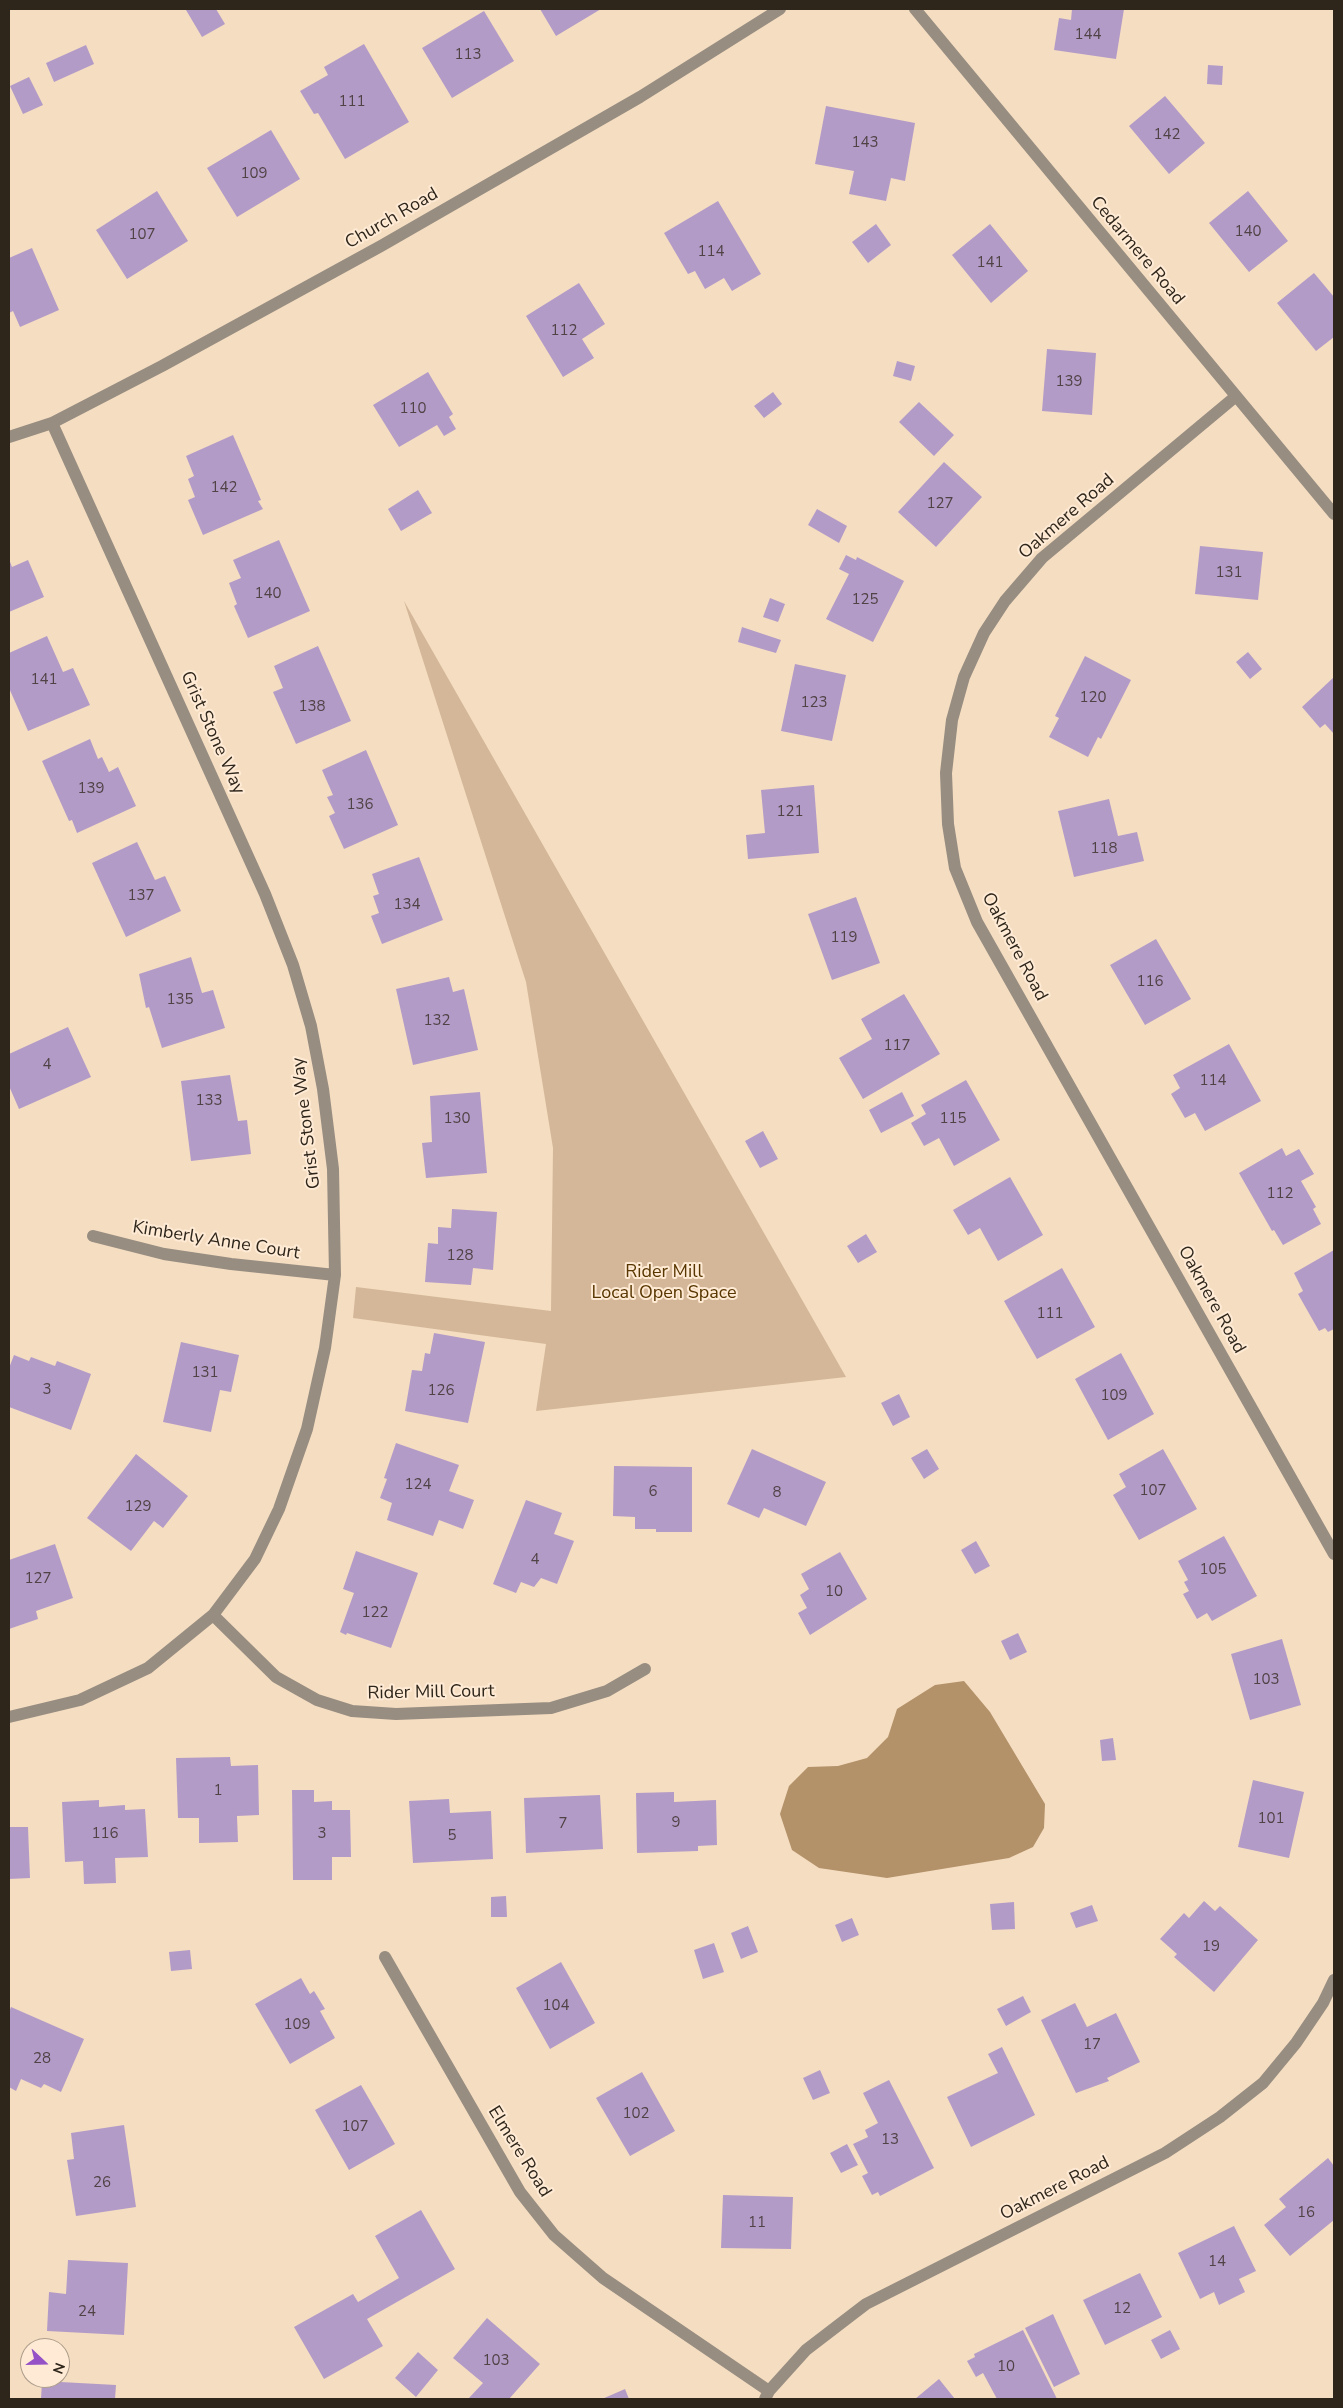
<!DOCTYPE html>
<style>
body{margin:0}
#map{position:relative;width:1343px;height:2408px;overflow:hidden;background:#f5ddc1;font-family:"Nunito Sans",sans-serif}
canvas{display:block}
.frame{position:absolute;inset:0;border:10px solid #2f261b;pointer-events:none}
.north{position:absolute;left:20px;top:2338px;width:50px;height:50px;box-sizing:border-box;background:#ffebd5;border:1px solid #ac9c8b;border-radius:50%;rotate:111deg;font-size:14px;font-weight:700;line-height:20px;text-align:center;color:#2f261b}
.north::after{content:'';display:block;margin:auto;width:18px;height:22px;background:#9552c6;clip-path:polygon(50% 0,100% 100%,50% 72%,0 100%)}
</style>
<div id="map">
<canvas width="1343" height="2408"></canvas>
<div class="frame"></div>
<div class="north">N</div>
</div>
<script>
const context = document.querySelector('canvas').getContext('2d');
context.lineJoin = 'round';
function paint(path, color) { context.fillStyle = color; context.fill(path, 'evenodd'); }
const toPath = rows => new Path2D(rows.map(r => 'M' + r).join(''));
function strokePath(path, color, width, dash) { context.strokeStyle = color; context.lineWidth = width; context.lineCap = dash ? 'butt' : 'round'; context.setLineDash(dash || []); context.stroke(path); }
function write(font, color, halo, rows, align = 'center') {
  context.font = font + ' "Nunito Sans",sans-serif'; context.lineWidth = 4; context.setLineDash([]); context.textBaseline = 'middle'; context.strokeStyle = halo; context.fillStyle = color; for (const [text, x, y, turn = 0] of rows) {
    context.save(); context.translate(x, y); context.rotate((+turn || 0) * Math.PI / 180); context.textAlign = isNaN(turn) ? turn : align; if (halo) context.strokeText(text, 0, 0); context.fillText(text, 0, 0); context.restore();
  }
}
const green = toPath([
 [404,601,846,1377,536,1411,546,1344,353,1318,356,1287,551,1311,553,1148,526,982]
]);
const water = toPath([
 [964,1681,990,1712,1045,1804,1044,1828,1033,1847,1009,1858,887,1878,819,1868,792,1850,780,1814,789,1786,808,1767,838,1766,867,1758,888,1737,897,1709,935,1685]
]);
const building = toPath([
 [189,9,216,9,225,24,202,37,186,10],
 [540,9,601,9,556,36],
 [1072,9,1124,9,1116,59,1054,50,1059,18,1071,20],
 [484,11,514,61,452,98,422,48],
 [364,44,409,122,345,159,318,113,314,114,300,91,328,75,324,67],
 [86,45,94,64,54,82,46,63],
 [1208,65,1223,66,1222,85,1207,84],
 [29,77,43,105,23,114,10,86],
 [1165,96,1205,143,1169,174,1129,126],
 [826,106,915,123,905,181,891,178,886,201,849,194,854,171,815,164],
 [271,130,300,179,237,217,207,168],
 [157,191,188,241,127,279,96,230],
 [1248,191,1288,241,1249,272,1209,223],
 [718,201,761,274,732,291,724,278,705,289,695,271,688,274,664,233],
 [876,224,891,245,868,263,852,242],
 [990,224,1028,271,991,303,952,255],
 [32,248,59,310,20,327,13,311,9,313,9,258],
 [1314,273,1334,297,1334,337,1316,351,1277,303],
 [579,283,605,324,582,339,594,358,563,377,526,316],
 [1047,349,1096,353,1092,415,1042,411],
 [897,361,915,366,911,381,893,376],
 [428,372,453,414,449,417,456,429,444,436,437,425,399,447,373,405],
 [773,392,782,404,764,418,754,406],
 [919,402,954,435,934,456,899,422],
 [233,435,261,500,258,501,263,509,203,535,188,500,195,497,188,479,194,476,186,456],
 [944,462,982,497,936,547,898,512],
 [418,490,432,513,401,531,388,509],
 [817,509,847,526,839,543,808,525],
 [279,540,310,611,248,638,234,606,237,604,229,583,241,578,233,560],
 [1200,546,1263,552,1258,600,1195,594],
 [846,555,856,560,857,557,904,581,873,642,826,619,849,574,839,569],
 [9,559,12,567,28,560,44,597,9,612],
 [770,598,785,604,778,622,763,617],
 [742,627,781,640,776,653,738,642],
 [47,636,63,672,73,668,90,705,28,731,9,688,9,653],
 [318,646,351,721,296,744,273,692,283,688,274,666],
 [1248,652,1262,669,1250,679,1236,662],
 [1085,656,1131,680,1101,739,1098,737,1088,757,1049,737,1059,718,1055,716],
 [795,664,846,675,832,741,781,731],
 [1334,677,1334,734,1325,724,1320,728,1302,707],
 [90,739,98,759,102,757,109,772,118,767,136,806,77,833,72,820,69,821,42,761],
 [366,750,398,825,344,849,329,816,335,813,327,797,333,795,322,770],
 [814,785,819,853,748,859,746,835,765,833,761,790],
 [1109,799,1118,836,1137,832,1144,861,1074,877,1058,811],
 [137,842,155,880,165,876,181,911,126,937,92,863],
 [419,857,443,920,382,944,371,916,379,913,373,896,379,894,372,874],
 [856,897,880,963,832,980,808,914],
 [1156,939,1191,999,1145,1025,1110,965],
 [191,957,202,993,213,990,225,1028,162,1048,149,1007,146,1008,139,974],
 [449,977,453,992,464,989,478,1050,413,1065,396,989],
 [904,994,940,1054,863,1099,839,1058,872,1039,861,1019],
 [68,1027,91,1077,19,1109,9,1086,9,1054],
 [1229,1044,1261,1101,1205,1131,1195,1113,1185,1118,1171,1094,1180,1088,1173,1075],
 [230,1075,238,1121,247,1120,251,1154,191,1161,181,1081],
 [966,1080,1000,1140,954,1166,939,1138,924,1146,911,1123,926,1114,921,1105],
 [480,1092,487,1173,426,1178,422,1143,432,1142,430,1096],
 [902,1092,914,1116,881,1133,869,1110],
 [763,1131,778,1159,760,1168,745,1141],
 [1282,1148,1286,1156,1299,1149,1314,1174,1301,1181,1316,1207,1313,1209,1321,1224,1283,1245,1274,1230,1272,1231,1239,1173],
 [1010,1177,1043,1235,998,1261,980,1228,968,1235,953,1210],
 [452,1209,497,1212,493,1270,473,1268,471,1285,425,1282,428,1243,438,1244,438,1227,451,1228],
 [866,1234,877,1252,858,1263,847,1246],
 [1334,1250,1334,1329,1328,1332,1325,1328,1319,1331,1298,1294,1303,1291,1294,1273],
 [1062,1268,1095,1327,1037,1359,1004,1301],
 [434,1333,485,1342,468,1423,405,1411,412,1370,422,1371,425,1353,430,1354],
 [181,1342,239,1355,231,1392,220,1390,211,1432,163,1422],
 [1121,1353,1154,1414,1108,1440,1075,1379],
 [14,1355,29,1361,31,1357,55,1366,57,1361,91,1374,71,1430,9,1407,9,1368],
 [899,1394,910,1417,893,1426,881,1403],
 [396,1443,459,1465,449,1491,474,1500,463,1529,439,1520,433,1536,387,1520,392,1503,380,1498,387,1479,384,1478],
 [752,1449,826,1482,806,1526,764,1508,759,1518,727,1504],
 [927,1449,939,1469,924,1479,911,1458],
 [1163,1449,1197,1509,1139,1540,1113,1495,1126,1487,1119,1474],
 [136,1454,188,1496,163,1528,154,1521,131,1551,87,1518],
 [614,1466,692,1467,692,1532,656,1532,656,1529,635,1529,635,1517,613,1516],
 [526,1500,562,1513,554,1534,574,1541,557,1584,541,1578,534,1587,521,1582,516,1593,493,1584],
 [1224,1536,1257,1596,1212,1621,1207,1613,1197,1619,1183,1594,1189,1591,1184,1582,1188,1580,1178,1561],
 [976,1541,990,1566,975,1574,961,1550],
 [55,1544,73,1598,36,1611,38,1619,9,1629,9,1560],
 [356,1551,418,1573,391,1648,347,1633,346,1635,340,1632,354,1593,343,1589],
 [840,1552,867,1599,810,1635,798,1613,807,1608,800,1595,809,1589,801,1574],
 [1018,1633,1027,1652,1010,1660,1001,1641],
 [1282,1639,1301,1705,1250,1720,1231,1654],
 [1113,1738,1116,1760,1102,1761,1100,1740],
 [230,1757,231,1766,258,1765,259,1815,237,1816,238,1842,199,1843,199,1818,178,1818,176,1758],
 [1253,1780,1304,1792,1289,1858,1238,1847],
 [292,1790,314,1790,314,1802,332,1801,332,1810,350,1810,351,1857,332,1857,332,1880,293,1880],
 [674,1792,674,1802,716,1800,717,1845,698,1846,698,1851,637,1853,636,1793],
 [600,1795,603,1849,526,1853,524,1798],
 [449,1799,450,1813,491,1811,493,1859,413,1863,409,1801],
 [99,1800,99,1807,125,1805,125,1810,145,1809,148,1857,115,1858,116,1883,84,1884,83,1861,65,1862,62,1802],
 [9,1827,28,1827,30,1878,9,1879],
 [506,1896,507,1917,491,1917,491,1897],
 [1204,1901,1215,1911,1220,1906,1258,1940,1214,1992,1174,1957,1177,1954,1160,1939,1184,1913,1189,1918],
 [1014,1902,1015,1929,992,1930,990,1904],
 [1092,1905,1098,1921,1076,1928,1070,1913],
 [852,1918,859,1935,842,1942,835,1925],
 [748,1926,758,1952,741,1959,731,1933],
 [714,1943,724,1972,703,1979,694,1950],
 [190,1950,192,1969,171,1971,169,1952],
 [561,1962,595,2023,550,2049,516,1988],
 [301,1978,310,1994,314,1991,325,2009,320,2011,335,2038,290,2064,255,2004],
 [1023,1996,1031,2012,1006,2026,997,2009],
 [1075,2003,1087,2027,1116,2013,1140,2062,1107,2078,1109,2081,1076,2093,1041,2020],
 [11,2007,84,2039,61,2092,44,2084,41,2088,21,2079,16,2091,9,2087,9,2012],
 [1002,2047,1035,2115,971,2147,947,2097,998,2073,988,2054],
 [820,2070,830,2093,813,2100,803,2078],
 [642,2072,675,2131,630,2156,596,2098],
 [889,2080,934,2168,880,2196,878,2192,872,2195,862,2176,868,2173,853,2144,868,2137,865,2130,878,2123,863,2093],
 [361,2085,395,2144,349,2170,315,2110],
 [124,2125,136,2207,76,2216,67,2160,74,2159,71,2133],
 [847,2144,858,2165,841,2173,830,2153],
 [1328,2158,1334,2166,1334,2220,1290,2256,1264,2225,1286,2207,1279,2199],
 [723,2195,793,2197,791,2249,721,2248],
 [421,2210,455,2269,367,2319,383,2346,324,2379,294,2327,353,2294,358,2302,399,2278,375,2236],
 [1234,2226,1256,2271,1239,2279,1245,2292,1219,2305,1214,2292,1200,2299,1178,2253],
 [68,2260,128,2263,124,2335,47,2331,49,2292,66,2294],
 [1140,2273,1162,2317,1105,2345,1083,2300],
 [1053,2314,1080,2374,1054,2387,1025,2328],
 [487,2318,540,2364,509,2399,468,2399,483,2383,453,2358],
 [1023,2330,1057,2399,997,2399,983,2373,976,2377,967,2361,975,2357,974,2354],
 [1170,2330,1180,2349,1161,2359,1151,2340],
 [418,2352,438,2370,416,2397,395,2378],
 [939,2379,955,2399,915,2399],
 [42,2381,116,2385,115,2399,41,2399],
 [625,2389,629,2399,602,2399]
]);
const street = toPath([
 [915,9,1334,514],
 [1235,397,1042,558,1005,601,984,633,964,677,952,720,946,773,948,824,955,868,977,922,1334,1554],
 [9,437,52,423,162,366,381,246,640,97,780,9],
 [93,1236,164,1254,231,1264,335,1275],
 [213,1615,276,1677,317,1700,352,1711,396,1714,551,1708,607,1691,645,1669],
 [9,1717,80,1700,148,1668,213,1615,255,1559,279,1509,307,1429,325,1348,335,1275,333,1169,323,1089,311,1026,293,965,265,894,52,423],
 [385,1957,520,2192,554,2235,603,2278,769,2391],
 [765,2399,769,2391,806,2350,866,2304,1165,2153,1220,2117,1263,2083,1296,2043,1323,2003,1334,1980]
]);
const numberNames = [
 ["144",1088,35],
 ["113",468,55],
 ["111",352,102],
 ["142",1167,135],
 ["143",865,143],
 ["109",254,174],
 ["140",1248,232],
 ["107",142,235],
 ["114",711,252],
 ["141",990,263],
 ["112",564,331],
 ["139",1069,382],
 ["110",413,409],
 ["142",224,488],
 ["127",940,504],
 ["131",1229,573],
 ["140",268,594],
 ["125",865,600],
 ["141",44,680],
 ["120",1093,698],
 ["123",814,703],
 ["138",312,707],
 ["139",91,789],
 ["136",360,805],
 ["121",790,812],
 ["118",1104,849],
 ["137",141,896],
 ["134",407,905],
 ["119",844,938],
 ["116",1150,982],
 ["135",180,1000],
 ["132",437,1021],
 ["117",897,1046],
 ["4",47,1065],
 ["114",1213,1081],
 ["133",209,1101],
 ["130",457,1119],
 ["115",953,1119],
 ["112",1280,1194],
 ["128",460,1256],
 ["111",1050,1314],
 ["131",205,1373],
 ["3",47,1390],
 ["126",441,1391],
 ["109",1114,1396],
 ["124",418,1485],
 ["107",1153,1491],
 ["6",653,1492],
 ["8",777,1493],
 ["129",138,1507],
 ["4",535,1560],
 ["105",1213,1570],
 ["127",38,1579],
 ["10",834,1592],
 ["122",375,1613],
 ["103",1266,1680],
 ["1",218,1791],
 ["101",1271,1819],
 ["9",676,1823],
 ["7",563,1824],
 ["116",105,1834],
 ["3",322,1834],
 ["5",452,1836],
 ["19",1211,1947],
 ["104",556,2006],
 ["109",297,2025],
 ["17",1092,2045],
 ["28",42,2059],
 ["102",636,2114],
 ["107",355,2127],
 ["13",890,2140],
 ["26",102,2183],
 ["16",1306,2213],
 ["11",757,2223],
 ["14",1217,2262],
 ["12",1122,2309],
 ["24",87,2312],
 ["103",496,2361],
 ["10",1006,2367]
];
const streetNames = [
 ["Church Road",392,219,-30],
 ["Cedarmere Road",1137,251,50],
 ["Oakmere Road",1067,517,-41],
 ["Grist Stone Way",212,733,66],
 ["Oakmere Road",1014,947,62],
 ["Grist Stone Way",307,1123,-97],
 ["Kimberly Anne Court",216,1241,9],
 ["Oakmere Road",1211,1300,61],
 ["Rider Mill Court",431,1693,-1],
 ["Elmere Road",519,2152,58],
 ["Oakmere Road",1055,2189,-27]
];
const parkNames = [
 ["Rider Mill",664,1273],
 ["Local Open Space",664,1294]
];
paint(green, '#d4b798');
paint(water, '#b39169');
paint(building, '#b39bc8');
strokePath(street, '#978d81', 12);
write('15px', '#504346', null, numberNames);
write('18px', '#2f261b', '#ffebd5', streetNames);
write('18px', '#583601', '#ffebd5', parkNames);
</script>
